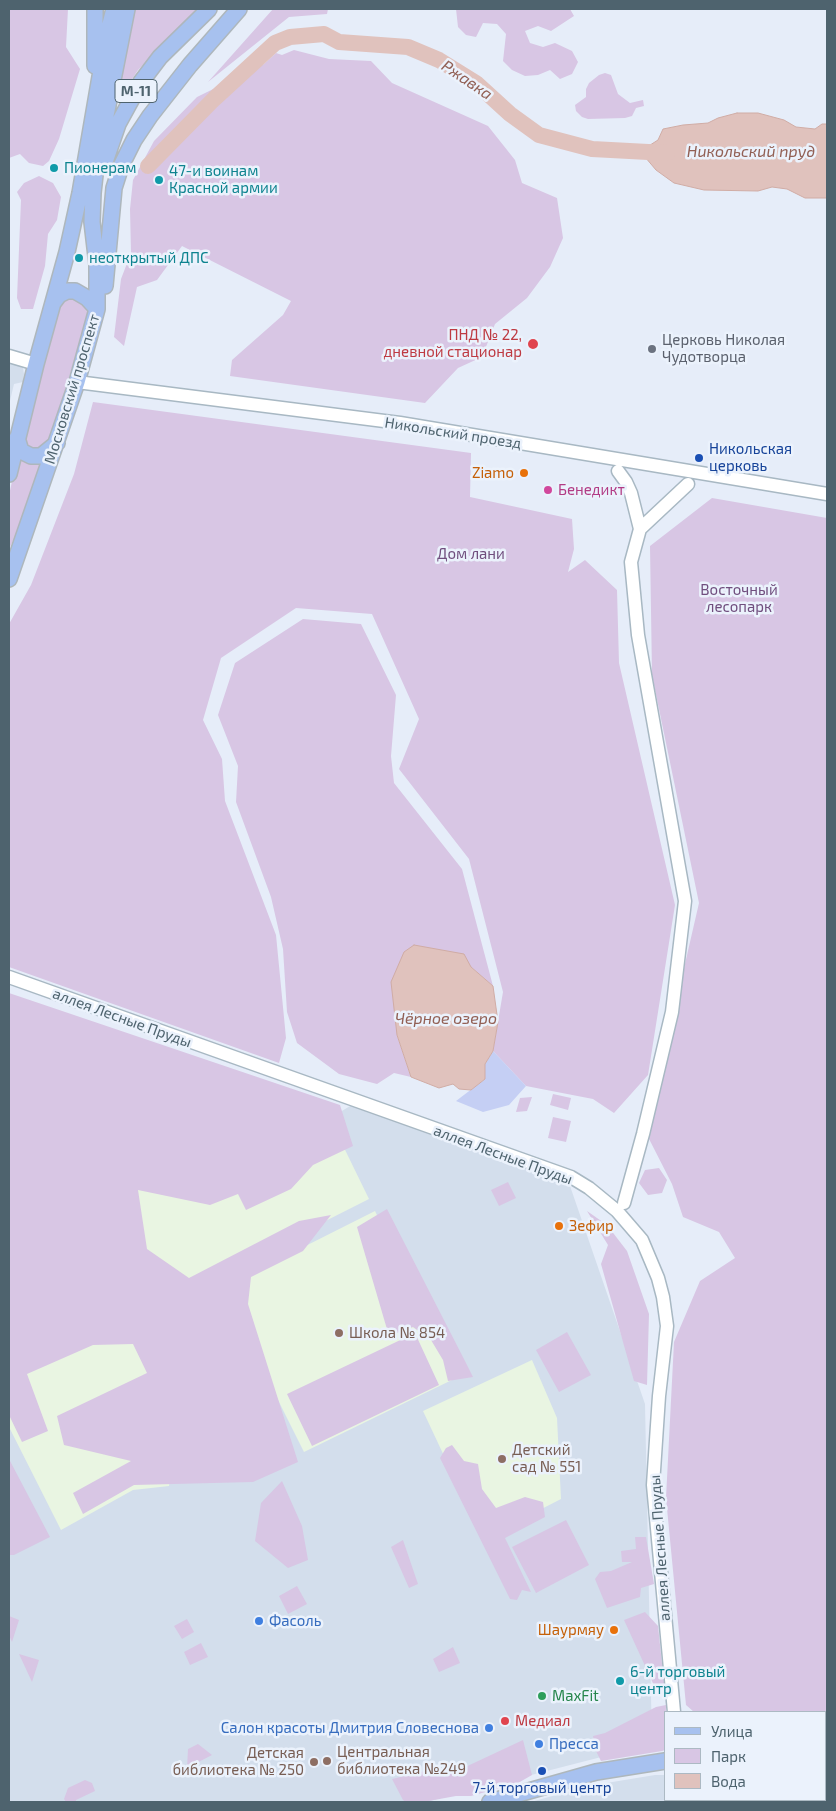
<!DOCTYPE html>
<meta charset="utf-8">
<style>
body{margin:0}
#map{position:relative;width:836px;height:1811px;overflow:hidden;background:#e6edf9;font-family:"Exo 2",sans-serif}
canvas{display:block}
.frame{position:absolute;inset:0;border:10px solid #4e636e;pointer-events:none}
.legend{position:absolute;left:664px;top:1711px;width:162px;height:90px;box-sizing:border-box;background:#ebf2fc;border:1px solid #acb9c3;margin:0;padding:6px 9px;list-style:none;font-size:15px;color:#4e636e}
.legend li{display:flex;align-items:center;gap:10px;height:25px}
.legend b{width:25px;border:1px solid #acb9c3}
</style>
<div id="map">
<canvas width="836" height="1811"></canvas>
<div class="frame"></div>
<ul class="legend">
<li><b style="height:6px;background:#a7c1ef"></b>Улица</li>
<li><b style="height:14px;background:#d8c6e4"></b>Парк</li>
<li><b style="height:14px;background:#e0c2bd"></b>Вода</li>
</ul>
</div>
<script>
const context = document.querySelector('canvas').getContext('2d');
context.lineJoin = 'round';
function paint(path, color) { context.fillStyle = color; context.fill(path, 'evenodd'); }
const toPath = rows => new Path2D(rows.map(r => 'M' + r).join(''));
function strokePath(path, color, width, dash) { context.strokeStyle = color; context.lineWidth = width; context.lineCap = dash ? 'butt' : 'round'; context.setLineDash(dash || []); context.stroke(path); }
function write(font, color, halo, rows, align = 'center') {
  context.font = font + ' "Exo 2",sans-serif'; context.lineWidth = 5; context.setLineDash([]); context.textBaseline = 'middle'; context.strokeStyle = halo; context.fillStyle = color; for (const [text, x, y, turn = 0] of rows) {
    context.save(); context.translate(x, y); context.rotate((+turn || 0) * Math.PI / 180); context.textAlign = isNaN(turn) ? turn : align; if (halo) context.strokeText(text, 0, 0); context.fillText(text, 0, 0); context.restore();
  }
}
const residential = toPath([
 [9,361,23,368,24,374,23,382,14,384,9,405],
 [357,1102,569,1183,645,1404,652,1744,426,1802,9,1802,9,1363,154,1222],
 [655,1775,665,1775,665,1800,825,1800,825,1786,827,1786,827,1802,531,1802,588,1786]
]);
const education = toPath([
 [330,1119,369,1199,165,1302,105,1199],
 [375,1211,456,1378,304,1452,222,1288],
 [136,1306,182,1392,169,1486,133,1490,61,1530,9,1427,9,1351],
 [532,1360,557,1418,561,1499,483,1539,423,1411]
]);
const green = toPath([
 [9,9,68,9,66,47,80,69,59,139,49,161,43,166,29,163,20,154,9,158],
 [132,9,200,9,138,70,117,102,114,101],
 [273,9,328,9,327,14,289,17,208,82],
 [456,9,570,9,574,16,551,31,538,26,525,31,530,43,543,47,555,43,572,51,578,62,572,74,560,79,550,70,538,75,525,76,512,70,503,61,506,34,497,24,483,23,476,37,466,35,458,27],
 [294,50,329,59,371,61,392,83,488,126,515,160,522,183,557,198,563,238,550,267,527,298,495,324,482,357,458,368,425,403,230,376,232,360,283,315,291,301,182,246,157,280,137,287,124,346,114,337,121,279,131,253,130,209,133,180,154,141,197,97,264,64,276,53,282,55],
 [605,73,611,75,618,94,630,103,643,100,644,106,636,108,632,116,625,118,588,119,582,117,576,111,575,105,586,97,586,89,589,83,599,75],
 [39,176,53,183,61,197,57,220,48,234,45,266,33,309,21,309,17,298,21,200,17,192,24,183],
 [69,297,79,299,85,305,88,315,49,443,42,449,33,450,24,443,55,309,63,300],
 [93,402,471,453,470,497,572,519,574,549,568,572,585,560,617,590,619,663,675,905,648,1075,614,1113,593,1099,526,1086,493,1051,503,992,469,859,399,769,419,719,372,614,296,608,221,658,203,720,222,759,225,801,276,935,286,1038,279,1063,9,967,9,624,31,585,74,474],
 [18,454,30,463,37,464,44,462,17,533,9,549,9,495],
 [712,498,827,518,827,1758,825,1758,825,1712,694,1712,686,1705,666,1498,674,1342,700,1281,735,1258,719,1232,683,1217,672,1184,646,1133,699,903,652,675,650,546],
 [303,619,361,624,396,695,391,756,394,783,462,869,493,986,471,967,397,1035,411,1077,394,1073,377,1084,339,1074,297,1043,287,1012,283,949,271,897,236,802,238,766,218,715,235,663],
 [9,993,340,1105,353,1146,313,1165,291,1189,246,1210,238,1194,210,1205,138,1190,147,1249,189,1278,299,1221,331,1215,303,1251,251,1277,248,1304,298,1462,253,1482,134,1485,83,1514,73,1493,131,1461,64,1445,57,1416,147,1373,133,1344,93,1345,27,1374,48,1431,22,1442,9,1415],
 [553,1094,571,1098,568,1110,550,1105],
 [532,1097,527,1111,516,1112,520,1098],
 [553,1117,571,1121,566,1142,548,1138],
 [659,1168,667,1180,662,1193,648,1195,639,1183,645,1170],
 [508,1182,516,1198,499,1206,491,1190],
 [387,1209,466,1363,473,1377,448,1381,443,1360,431,1340,413,1327,389,1336,357,1227],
 [587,1211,607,1225,627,1251,649,1314,647,1385,634,1381,601,1264,608,1245],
 [567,1332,591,1375,559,1392,536,1350],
 [415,1333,439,1385,312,1446,287,1394],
 [452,1445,464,1461,478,1464,482,1489,496,1508,525,1497,543,1502,545,1517,505,1538,531,1592,522,1590,517,1600,510,1599,440,1458,446,1448],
 [9,1459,50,1537,14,1555,9,1555],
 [282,1481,302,1526,308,1560,288,1568,255,1541,261,1503],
 [566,1520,589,1565,536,1593,512,1547],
 [635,1537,646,1537,654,1584,641,1588,640,1597,607,1608,595,1579,600,1572,611,1571,632,1562,622,1562,621,1551,636,1549],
 [403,1540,418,1584,409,1588,391,1547],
 [297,1586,307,1604,288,1614,279,1596],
 [645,1612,658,1626,665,1692,657,1692,624,1620],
 [9,1616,19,1620,12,1642,9,1635],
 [187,1619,194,1632,182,1639,174,1626],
 [201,1643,208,1657,190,1665,184,1652],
 [453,1647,460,1663,439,1672,433,1659],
 [19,1654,39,1660,32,1682],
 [666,1705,665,1750,662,1751,601,1761,596,1751,593,1736,605,1733,656,1707],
 [523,1740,532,1775,518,1783,471,1796,456,1796,423,1802,406,1802,403,1800,392,1779,438,1768,444,1777],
 [198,1744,212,1755,187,1768,188,1749],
 [85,1780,92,1783,95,1791,76,1800,76,1802,66,1802,64,1799,68,1788]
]);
const sand = toPath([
 [493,1051,526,1086,509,1105,483,1112,456,1101,485,1079,485,1064]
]);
const water = toPath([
 [737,113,758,113,784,120,796,127,815,129,822,124,827,124,827,198,805,198,787,189,772,187,758,191,704,190,674,183,656,170,645,157,647,147,658,140,663,129,683,125,708,123,718,118,737,113],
 [414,945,464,954,471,967,493,986,498,1022,493,1051,485,1064,485,1079,471,1090,459,1089,453,1084,439,1088,411,1077,397,1035,391,982,404,952,414,945]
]);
const river = toPath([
 [148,166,214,99,275,43,290,37,324,34,339,42,408,47,439,60,476,83,510,114,539,135,592,149,667,153]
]);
const minor = toPath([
 [9,356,36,364],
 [77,382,400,423,827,494],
 [618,471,626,482,631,493,640,529,631,562,638,635,685,901,672,1012,643,1134,624,1203],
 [640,529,688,484],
 [9,977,571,1177,589,1188,617,1211,642,1240,658,1278,663,1297,667,1326,659,1396,653,1485,674,1712]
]);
const major = toPath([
 [95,9,95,66],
 [106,159,118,124,141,82,160,57,209,9],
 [105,286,114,188,121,166,134,140,150,116,190,65,239,9],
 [53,303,59,295,67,291,75,291,87,298,97,309],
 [17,438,21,451,31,456,41,456,57,443],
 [9,474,36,364,67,252,80,193,107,36,114,9],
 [9,579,77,382,97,309,97,265,92,222,93,193,96,166,127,9],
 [825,1773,827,1773],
 [490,1802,596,1772,665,1761]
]);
const markers = [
 [54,168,5,"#0f9aa8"],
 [159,180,5,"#0f9aa8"],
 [79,258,5,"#0f9aa8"],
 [533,344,6,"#e0444e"],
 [652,349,5,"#6b7280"],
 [699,458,5,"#1a4fb4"],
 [524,473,5,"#e8710a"],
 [548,490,5,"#d1479c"],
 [559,1226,5,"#e8710a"],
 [339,1333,5,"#8d6e63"],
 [502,1459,5,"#8d6e63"],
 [259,1621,5,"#3f7fe0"],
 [614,1630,5,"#e8710a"],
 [620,1681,5,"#0f9aa8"],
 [542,1696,5,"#2e9e5b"],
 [505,1721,5,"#e0444e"],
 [489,1728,5,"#3f7fe0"],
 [539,1744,5,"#3f7fe0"],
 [327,1761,5,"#8d6e63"],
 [314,1762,5,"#8d6e63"],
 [542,1771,5,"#1a4fb4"]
];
const shields = [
 [136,91,42]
];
const shieldNames = [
 ["М-11",136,91]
];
const cultureNames = [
 ["Пионерам",64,168],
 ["47-и воинам",169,171],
 ["Красной армии",169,188],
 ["неоткрытый ДПС",89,258],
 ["6-й торговый",630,1672],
 ["центр",630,1689]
];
const healthNames = [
 ["ПНД № 22,",522,335],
 ["дневной стационар",522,352],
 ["Медиал",515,1721,"left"]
];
const worshipNames = [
 ["Церковь Николая",662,340],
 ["Чудотворца",662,357]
];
const streetNames = [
 ["Московский проспект",72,389,-73],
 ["Никольский проезд",453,433,9],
 ["аллея Лесные Пруды",122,1018,20],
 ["аллея Лесные Пруды",503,1155,20],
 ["аллея Лесные Пруды",660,1548,-94]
];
const transitNames = [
 ["Никольская",709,449],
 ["церковь",709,466],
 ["7-й торговый центр",542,1788,"center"]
];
const foodNames = [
 ["Ziamo",514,473],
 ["Зефир",569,1226,"left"],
 ["Шаурмяу",604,1630]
];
const hotelNames = [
 ["Бенедикт",558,490]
];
const parkNames = [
 ["Дом лани",471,554],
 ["Восточный",739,590],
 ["лесопарк",739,607]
];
const educationNames = [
 ["Школа № 854",349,1333],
 ["Детский",512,1450],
 ["сад № 551",512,1467],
 ["Центральная",337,1752],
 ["библиотека №249",337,1769],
 ["Детская",304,1753,"right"],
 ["библиотека № 250",304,1770,"right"]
];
const shopNames = [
 ["Фасоль",269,1621],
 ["Салон красоты Дмитрия Словеснова",479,1728,"right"],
 ["Пресса",549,1744]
];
const leisureNames = [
 ["MaxFit",552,1696]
];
const waterNames = [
 ["Ржавка",467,80,34],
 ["Никольский пруд",751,152],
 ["Чёрное озеро",446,1019]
];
paint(residential, '#d3deec');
paint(education, '#e9f5e2');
paint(green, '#d8c6e4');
paint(sand, '#c5cff4');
paint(water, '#e0c2bd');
strokePath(water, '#d0aca5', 1);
strokePath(river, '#e0c2bd', 16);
strokePath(minor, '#a8b8c3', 15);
strokePath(major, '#aeb7bc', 18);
strokePath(minor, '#fff', 12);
strokePath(major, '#a7c1ef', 15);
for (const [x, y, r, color] of markers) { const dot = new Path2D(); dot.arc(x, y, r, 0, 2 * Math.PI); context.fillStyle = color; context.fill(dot); strokePath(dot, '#ebf2fc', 2); }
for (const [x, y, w] of shields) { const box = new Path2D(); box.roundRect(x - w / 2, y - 11.5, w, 23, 4); context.fillStyle = '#ebf2fc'; context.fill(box); strokePath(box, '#4e636e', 1); }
write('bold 14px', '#4e636e', null, shieldNames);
write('15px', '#0d838f', '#ebf2fc', cultureNames, 'left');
write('15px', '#be3a42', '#ebf2fc', healthNames, 'right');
write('15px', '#5b616d', '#ebf2fc', worshipNames, 'left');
write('15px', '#4e636e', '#ebf2fc', streetNames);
write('15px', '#164399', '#ebf2fc', transitNames, 'left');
write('15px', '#c56008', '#ebf2fc', foodNames, 'right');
write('15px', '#b23c85', '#ebf2fc', hotelNames, 'left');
write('15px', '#704e7e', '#ebf2fc', parkNames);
write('15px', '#785e54', '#ebf2fc', educationNames, 'left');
write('15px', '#366cbe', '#ebf2fc', shopNames, 'left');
write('15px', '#27864d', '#ebf2fc', leisureNames, 'left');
write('italic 16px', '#926055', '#ebf2fc', waterNames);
</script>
